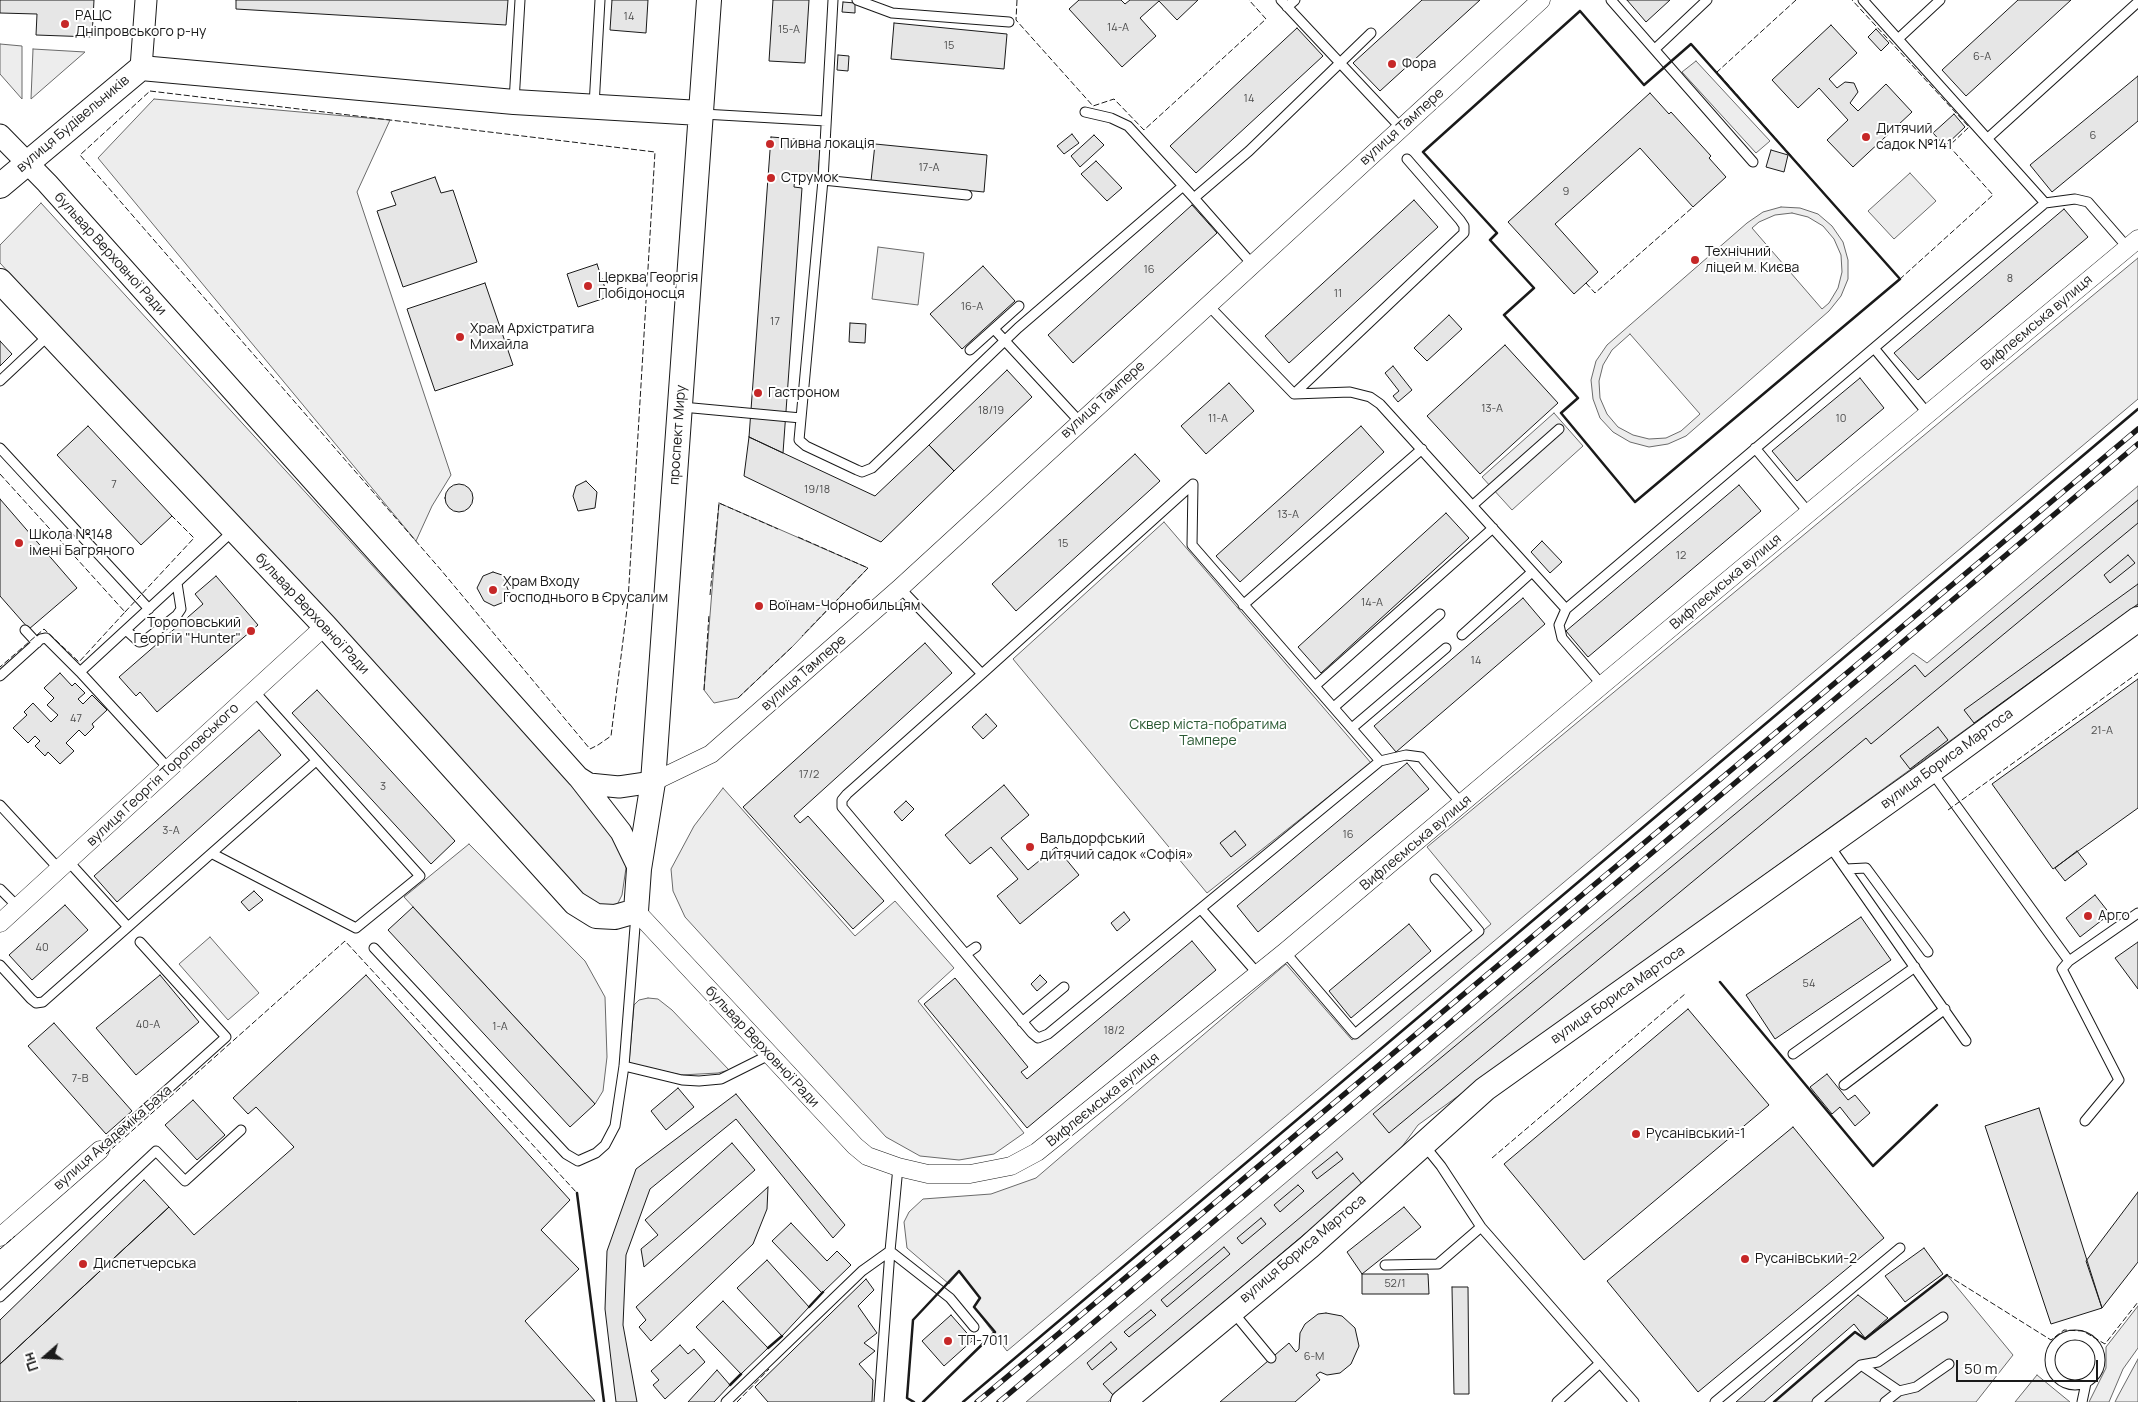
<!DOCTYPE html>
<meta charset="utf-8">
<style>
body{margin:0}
#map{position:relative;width:2138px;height:1402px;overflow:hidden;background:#fff;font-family:Manrope,sans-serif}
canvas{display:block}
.north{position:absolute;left:20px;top:1332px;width:50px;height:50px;-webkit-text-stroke:4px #fff;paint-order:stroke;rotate:251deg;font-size:14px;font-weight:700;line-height:20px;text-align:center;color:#1a1a1a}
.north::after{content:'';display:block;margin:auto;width:18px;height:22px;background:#1a1a1a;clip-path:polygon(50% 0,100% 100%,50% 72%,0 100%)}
.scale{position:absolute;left:1956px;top:1360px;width:142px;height:22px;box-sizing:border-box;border:2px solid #1a1a1a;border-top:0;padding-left:6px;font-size:15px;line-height:18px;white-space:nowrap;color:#1a1a1a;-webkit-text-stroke:4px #fff;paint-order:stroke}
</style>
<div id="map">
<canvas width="2138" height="1402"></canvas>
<div class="north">Пн</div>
<div class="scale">50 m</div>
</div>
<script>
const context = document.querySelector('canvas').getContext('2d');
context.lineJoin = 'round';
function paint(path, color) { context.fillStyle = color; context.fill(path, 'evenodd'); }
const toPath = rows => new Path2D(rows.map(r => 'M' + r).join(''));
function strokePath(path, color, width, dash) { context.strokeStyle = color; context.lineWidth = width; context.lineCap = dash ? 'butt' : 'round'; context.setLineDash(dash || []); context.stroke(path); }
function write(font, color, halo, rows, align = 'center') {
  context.font = font + ' Manrope,sans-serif'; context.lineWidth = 4; context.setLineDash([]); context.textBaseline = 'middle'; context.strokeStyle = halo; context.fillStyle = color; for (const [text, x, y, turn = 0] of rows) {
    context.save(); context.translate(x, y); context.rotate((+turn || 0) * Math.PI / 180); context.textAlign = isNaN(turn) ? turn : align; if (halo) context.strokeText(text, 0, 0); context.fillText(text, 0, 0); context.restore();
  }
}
const built = toPath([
 [0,44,22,46,22,99,0,74,0,44],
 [33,49,85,52,31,99,33,49],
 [1696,61,1770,141,1756,153,1682,72,1696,61],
 [154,99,390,120,357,192,451,475,432,506,416,541,98,158,154,99],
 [1910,173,1936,201,1894,239,1868,211,1910,173],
 [41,203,605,820,623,850,626,868,622,895,617,905,612,908,590,903,0,263,0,245,41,203],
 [1781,207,1800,208,1818,214,1832,226,1843,242,1848,260,1848,279,1841,296,1829,311,1686,436,1668,444,1649,447,1630,442,1613,432,1600,418,1593,399,1591,380,1596,361,1607,345,1747,223,1763,212,1781,207],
 [1792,213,1808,217,1823,226,1834,239,1841,255,1842,272,1838,288,1829,303,1822,309,1752,228,1759,222,1775,215,1792,213],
 [1630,334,1700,414,1681,431,1666,438,1649,439,1633,435,1618,427,1607,414,1600,398,1599,381,1603,365,1612,350,1630,334],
 [878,247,924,253,918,305,872,299,878,247],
 [2138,258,2138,399,1007,1351,974,1307,980,1298,959,1272,949,1284,907,1248,904,1222,909,1212,923,1199,991,1194,1036,1178,1286,964,1352,1040,1491,924,1427,847,2138,258],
 [1554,413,1583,446,1512,510,1482,477,1554,413],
 [2138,486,2138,605,1418,1125,1390,1163,1108,1402,1026,1402,1913,653,1927,663,2138,486],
 [719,503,868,568,792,647,738,698,714,703,704,690,719,503],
 [1164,522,1371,763,1207,893,1013,659,1164,522],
 [723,788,855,936,895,901,954,968,918,1001,1024,1133,994,1154,959,1160,920,1156,886,1137,685,917,673,891,671,869,694,826,723,788],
 [469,844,585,961,605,997,607,1057,603,1091,595,1104,404,897,469,844],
 [210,937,259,993,228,1020,179,964,210,937],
 [648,998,658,999,672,1010,729,1070,718,1073,681,1075,629,1063,634,1005,639,1000,648,998],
 [1947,1275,2013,1355,1976,1402,1774,1402,1855,1332,1865,1339,1947,1275],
 [2138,1306,2138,1348,2123,1369,2109,1402,2089,1402,2106,1368,2106,1347,2138,1306],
 [2138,1359,2138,1402,2115,1402,2118,1396,2138,1359],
 [2037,1375,2070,1402,2015,1402,2037,1375]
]);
const building = toPath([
 [0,0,94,0,92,37,36,35,37,14,0,13,0,0],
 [236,0,508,0,506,25,236,9,236,0],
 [612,0,648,0,646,33,610,30,612,0],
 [773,0,809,0,805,63,769,61,773,0],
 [1079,0,1121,0,1125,4,1130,0,1198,0,1177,20,1159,1,1140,18,1156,36,1122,67,1069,9,1079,0],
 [1422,0,1480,0,1380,91,1353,63,1422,0],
 [1627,0,1670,0,1646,22,1627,0],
 [2018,0,2071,0,1966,96,1942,70,2018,0],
 [843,2,855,3,855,13,842,12,843,2],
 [894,23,1007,34,1004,69,891,59,894,23],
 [1831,25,1857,53,1829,79,1837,88,1845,82,1854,83,1858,92,1850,103,1858,111,1886,84,1912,112,1853,167,1827,140,1848,120,1819,88,1798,108,1772,80,1831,25],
 [1297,28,1323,56,1196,173,1170,146,1297,28],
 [1876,29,1889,43,1881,51,1868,37,1876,29],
 [838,55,849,56,848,71,837,70,838,55],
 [2138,76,2138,121,2052,192,2030,165,2138,76],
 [1650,93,1669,114,1671,112,1711,156,1709,158,1726,177,1693,207,1640,148,1555,224,1598,272,1574,294,1508,222,1650,93],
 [1954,114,1965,127,1945,146,1933,133,1954,114],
 [1072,134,1079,143,1064,154,1057,146,1072,134],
 [1094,135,1104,145,1080,167,1071,156,1094,135],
 [771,137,821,141,818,176,795,175,794,187,802,188,783,453,749,437,771,137],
 [875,144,987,155,984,192,871,181,875,144],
 [1771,150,1788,155,1784,172,1766,167,1771,150],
 [1096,161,1122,188,1107,201,1081,174,1096,161],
 [435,177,441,193,453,190,477,262,403,287,377,211,396,205,391,192,435,177],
 [1414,200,1438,227,1289,363,1265,336,1414,200],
 [1192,205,1217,233,1073,363,1048,335,1192,205],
 [2064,209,2088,237,1918,380,1894,353,2064,209],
 [597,264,608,297,578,307,567,274,597,264],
 [983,266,1015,301,962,349,930,314,983,266],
 [485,283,513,365,435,391,407,309,485,283],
 [1449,315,1462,329,1427,361,1414,348,1449,315],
 [850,323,866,324,865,343,849,342,850,323],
 [0,341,12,354,0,366,0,341],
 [1505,345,1558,403,1480,474,1427,416,1505,345],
 [1393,366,1412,390,1398,402,1393,396,1399,391,1385,373,1393,366],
 [1007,370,1032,397,954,471,929,445,1007,370],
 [1860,378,1884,408,1797,481,1772,451,1860,378],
 [1229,383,1254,411,1206,454,1181,426,1229,383],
 [88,426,172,516,141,545,57,455,88,426],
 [1361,426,1384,452,1240,582,1216,556,1361,426],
 [749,437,875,496,929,445,954,471,881,542,744,476,749,437],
 [1135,454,1160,481,1016,611,992,584,1135,454],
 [586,481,597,492,595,508,578,511,573,496,576,486,586,481],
 '445 498a14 14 0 1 1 28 0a14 14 0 1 1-28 0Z',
 [1739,485,1761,511,1588,657,1566,631,1739,485],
 [0,499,77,588,29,629,0,596,0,499],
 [2138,500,2138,523,1871,744,1866,738,1389,1133,1373,1114,1915,665,1925,677,2138,500],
 [1446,513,1469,538,1321,673,1298,647,1446,513],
 [1542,541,1562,562,1550,573,1531,552,1542,541],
 [2128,555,2135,563,2110,583,2104,575,2128,555],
 [493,572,502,575,509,592,504,602,494,606,484,601,477,588,483,576,493,572],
 [216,576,258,625,157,712,140,692,136,696,119,677,203,604,195,594,216,576],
 [2138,584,2138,604,1974,723,1964,710,2138,584],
 [1523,598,1545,624,1396,752,1374,726,1523,598],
 [925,643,952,673,794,816,800,823,808,816,884,901,853,929,743,807,925,643],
 [60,673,72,686,75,683,85,693,78,699,83,704,92,695,107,710,92,724,94,727,85,736,79,730,66,743,74,751,60,764,48,752,45,756,35,746,40,741,35,736,28,743,13,728,27,715,24,712,33,703,51,722,58,715,47,705,54,698,44,688,60,673],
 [2138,679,2138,808,2053,869,1992,784,2138,679],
 [317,690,455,841,431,864,292,713,317,690],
 [986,714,997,726,983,739,972,727,986,714],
 [1938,727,1948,740,1910,769,1900,756,1938,727],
 [259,730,281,755,117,902,94,876,259,730],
 [1407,763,1429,789,1258,932,1237,906,1407,763],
 [1004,785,1029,815,1001,838,1028,870,1056,847,1079,875,1020,924,997,896,1018,879,991,847,970,864,945,835,1004,785],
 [906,801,914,809,902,821,894,812,906,801],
 [1235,831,1246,845,1231,857,1220,843,1235,831],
 [2077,851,2087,864,2065,881,2055,868,2077,851],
 [254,891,263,900,249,911,241,902,254,891],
 [2095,895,2110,914,2080,937,2066,918,2095,895],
 [65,905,88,930,32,980,9,955,65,905],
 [413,907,595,1104,570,1127,388,930,413,907],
 [1124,912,1130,920,1117,931,1111,923,1124,912],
 [1861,917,1891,960,1775,1039,1746,995,1861,917],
 [1409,924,1431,951,1351,1018,1329,991,1409,924],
 [1192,941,1216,970,1027,1128,924,1004,955,978,1028,1067,1021,1072,1027,1079,1192,941],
 [2138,942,2138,989,2115,958,2138,942],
 [160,975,199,1022,136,1075,96,1028,160,975],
 [366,975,570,1200,541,1230,579,1269,525,1321,595,1401,0,1402,0,1364,169,1207,194,1235,294,1147,256,1107,248,1114,233,1098,366,975],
 [1040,975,1047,982,1037,991,1031,984,1040,975],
 [1688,1009,1769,1105,1584,1260,1504,1164,1688,1009],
 [54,1023,132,1111,106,1134,28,1046,54,1023],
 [1827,1074,1848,1100,1855,1095,1870,1113,1855,1126,1840,1107,1832,1114,1810,1087,1827,1074],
 [678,1088,694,1107,666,1130,651,1111,678,1088],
 [736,1094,845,1225,833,1238,736,1119,650,1189,626,1255,623,1325,637,1402,616,1402,605,1309,607,1251,636,1169,736,1094],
 [193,1100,225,1135,197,1160,165,1125,193,1100],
 [2039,1108,2102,1308,2051,1324,1985,1126,2039,1108],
 [1793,1127,1884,1238,1698,1392,1607,1281,1793,1127],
 [732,1143,755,1170,644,1267,641,1249,658,1235,645,1220,732,1143],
 [1337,1152,1343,1159,1317,1179,1312,1172,1337,1152],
 [1353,1173,1363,1185,1113,1395,1103,1384,1353,1173],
 [144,1180,169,1207,0,1364,0,1320,144,1180],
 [1298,1185,1304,1191,1280,1212,1274,1205,1298,1185],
 [768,1187,767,1209,753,1244,651,1341,639,1327,646,1320,636,1307,768,1187],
 [2138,1192,2138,1262,2102,1308,2086,1261,2138,1192],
 [1404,1207,1421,1227,1362,1274,1347,1252,1404,1207],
 [1261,1218,1266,1224,1242,1244,1237,1238,1261,1218],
 [791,1223,827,1261,837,1251,851,1265,822,1293,772,1241,791,1223],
 [1224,1247,1230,1254,1167,1307,1161,1300,1224,1247],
 [1924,1248,1943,1274,1905,1302,1885,1276,1924,1248],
 [767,1260,809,1307,782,1336,737,1288,767,1260],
 [1362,1274,1428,1274,1429,1294,1362,1294,1362,1274],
 [866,1279,874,1290,858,1306,877,1333,864,1343,875,1351,859,1364,873,1380,872,1402,768,1402,755,1387,866,1279],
 [1452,1287,1468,1287,1469,1394,1454,1394,1452,1287],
 [1858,1295,1888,1318,1865,1338,1854,1324,1764,1402,1736,1402,1858,1295],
 [723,1301,768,1348,741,1374,696,1327,723,1301],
 [1151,1310,1156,1315,1129,1337,1124,1332,1151,1310],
 [1326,1313,1342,1316,1355,1328,1359,1346,1351,1364,1340,1373,1327,1375,1320,1372,1316,1375,1320,1380,1295,1402,1220,1402,1289,1343,1296,1352,1299,1349,1300,1333,1305,1324,1318,1314,1326,1313],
 [951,1315,973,1340,944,1366,922,1341,951,1315],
 [1111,1342,1117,1349,1092,1370,1087,1363,1111,1342],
 [680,1345,688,1354,694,1349,705,1362,665,1399,653,1385,659,1380,651,1371,680,1345],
 [717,1370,730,1385,714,1402,688,1402,717,1370]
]);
const service = toPath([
 [833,0,823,180,799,440,806,446,857,470,862,472,872,468,1018,328,1183,186,1128,126,1111,118,1085,112],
 [857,0,892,13,1009,22],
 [1281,0,1401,128],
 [1611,0,1753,162],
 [1863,0,2045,203,2075,199,2088,202,2128,248],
 [1287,7,1295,0],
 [1898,39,1940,0],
 [1655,49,1707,0],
 [514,102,520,0],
 [594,106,600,0],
 [703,114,826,121],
 [1988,138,2138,2],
 [823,180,967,195],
 [1183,186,1194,198,1249,151,1371,33],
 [1194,198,1252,264],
 [1208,305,1294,394,1350,392,1370,397,1380,404,1566,609],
 [994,329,1080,422],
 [1874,348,1928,414],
 [970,350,1019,306],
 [0,381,49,335],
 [1294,394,1464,233,1464,226,1460,220,1407,159],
 [682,407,801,418],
 [0,448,149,609],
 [1755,448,1809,513],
 [1193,484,1192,545,1380,761],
 [1473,505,1559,429],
 [900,588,982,674,847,794,842,800,842,807,1032,1033,1038,1038,1048,1034,1380,761,1406,755,1421,757,1462,804],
 [1243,605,1422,449],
 [25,630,37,643],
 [126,630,139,642,144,641,177,615,181,609,177,583],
 [1462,635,1532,572],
 [80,672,233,531],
 [982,674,1193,484],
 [0,676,41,639,46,638,80,672,169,769],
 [1602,685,1562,638,1559,625,1566,609,2045,203],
 [1315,686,1493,528],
 [1334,707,1440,614],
 [1352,728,1446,648],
 [1931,771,2069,961],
 [0,805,59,869],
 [1829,845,1966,1041],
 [213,854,356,928,420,876,254,691],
 [69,862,128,927,316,761],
 [1846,869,1866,868,1928,952],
 [0,889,18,907],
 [1201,909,1258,974],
 [374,948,566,1154,578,1161,596,1153,605,1145,615,1126,624,1066,636,914],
 [1285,952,1355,1034,1479,931,1435,879],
 [966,954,976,947],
 [0,965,31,999,36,1003,43,1002,128,927],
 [1022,1022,1064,987],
 [1793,1054,1915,967],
 [624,1066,682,1080,699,1081,721,1079,769,1055],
 [1844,1085,1945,1009],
 [2085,1121,2119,1080,2062,969,2069,961,2138,913],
 [1424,1145,1441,1166,1481,1227,1634,1402],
 [100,1150,226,1037,140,942],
 [890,1251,950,1298,974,1327],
 [1385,1265,1438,1264,1481,1227],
 [0,1297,156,1151,185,1181,241,1130],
 [1233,1312,1271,1358],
 '2050 1360a25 25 0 1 1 50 0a25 25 0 1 1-50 0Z',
 [1861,1365,1899,1391],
 [726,1402,862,1271,890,1251,898,1167],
 [879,1402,890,1251],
 [1557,1402,1600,1363],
 [1715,1402,1900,1248],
 [1817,1402,1861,1365,1878,1362,1943,1317],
 [1885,1402,1899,1391,1916,1387,1949,1364],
 [2082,1402,2086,1383]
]);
const minor = toPath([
 [653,782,711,754,900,588,1541,0],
 [636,911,855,1146,867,1156,898,1167,928,1174,970,1174,1011,1166,1037,1152,1285,952,1602,685,2138,239],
 [0,923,325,626],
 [0,1237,100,1150]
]);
const tertiary = toPath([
 [141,68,146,0],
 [0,135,47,183,578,777,589,784,619,787,653,782],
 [579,778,621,832,639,869]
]);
const secondary = toPath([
 [0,186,141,68,514,102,700,113],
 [0,281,325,626,575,903,596,916,615,917,636,911,639,869,653,782,709,0],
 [1123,1402,1309,1247,1485,1089,1931,771,2138,619]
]);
const rail = toPath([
 [977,1402,2138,429],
 [999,1402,2138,444]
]);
const fence = toPath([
 [1017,0,1016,20,1093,106,1114,99,1144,130,1266,19,1249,0],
 [1796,0,1717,72,1900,279,1993,195,1949,146,1969,127,1852,0],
 [150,91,655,152,628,601,611,736,598,745,590,749,441,570,80,155,150,91],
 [1586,283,1595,293,1693,207],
 [0,474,125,612,79,662,44,629,0,667],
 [798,537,868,568,802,636],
 [710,595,719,503,778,529],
 [125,612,194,538,172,516],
 [704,690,709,614],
 [738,698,792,647],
 [1948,810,2138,673],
 [106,1154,345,941,577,1193],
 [1492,1158,1685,994],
 [0,1249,15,1236],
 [1947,1275,2051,1340,2064,1330,2083,1331,2105,1344,2138,1302],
 [737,1402,769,1369]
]);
const wall = toPath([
 [1580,11,1644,85,1691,44,1900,279,1635,502,1561,413,1578,398,1504,315,1534,288,1490,240,1497,233,1423,152,1580,11],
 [1720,982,1873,1166,1937,1105],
 [577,1193,604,1402],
 [809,1307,823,1292],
 [768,1348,782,1336],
 [730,1385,741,1374],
 [914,1402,907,1398,913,1320,959,1271,980,1298,974,1307,995,1332,923,1402],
 [963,1402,2138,409],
 [1774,1402,1855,1332,1865,1339,1947,1275]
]);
const markers = [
 [65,24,5,"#c62828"],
 [1392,64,5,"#c62828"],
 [1866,137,5,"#c62828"],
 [770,144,5,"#c62828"],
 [771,178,5,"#c62828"],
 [1695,260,5,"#c62828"],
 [588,286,5,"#c62828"],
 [460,337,5,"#c62828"],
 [758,393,5,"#c62828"],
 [19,543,5,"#c62828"],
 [493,590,5,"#c62828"],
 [759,606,5,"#c62828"],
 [251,631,5,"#c62828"],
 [1030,847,5,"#c62828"],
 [2088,916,5,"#c62828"],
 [1636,1134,5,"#c62828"],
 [1745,1259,5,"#c62828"],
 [83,1264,5,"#c62828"],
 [948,1341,5,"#c62828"]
];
const numberNames = [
 ["14",629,17],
 ["14-А",1118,28],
 ["15-А",789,30],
 ["15",949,46],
 ["6-А",1982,57],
 ["14",1249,99],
 ["6",2093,136],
 ["17-А",929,168],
 ["9",1566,192],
 ["16",1149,270],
 ["8",2010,279],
 ["11",1338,294],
 ["16-А",972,307],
 ["17",775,322],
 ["13-А",1492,409],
 ["18/19",991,411],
 ["11-А",1218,419],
 ["10",1841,419],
 ["7",114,485],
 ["19/18",817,490],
 ["13-А",1288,515],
 ["15",1063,544],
 ["12",1681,556],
 ["14-А",1372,603],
 ["14",1476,661],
 ["47",76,719],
 ["21-А",2102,731],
 ["17/2",809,775],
 ["3",383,787],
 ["3-А",171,831],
 ["16",1348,835],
 ["40",42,948],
 ["54",1809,984],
 ["40-А",148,1025],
 ["1-А",500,1027],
 ["18/2",1114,1031],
 ["7-В",80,1079],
 ["52/1",1395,1284],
 ["6-М",1314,1357]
];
const poiNames = [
 ["РАЦС",75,16],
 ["Дніпровського р-ну",75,32],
 ["Фора",1402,64],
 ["Дитячий",1876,129],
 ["садок №141",1876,145],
 ["Пивна локація",780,144],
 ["Струмок",781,178],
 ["Технічний",1705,252],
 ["ліцей м. Києва",1705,268],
 ["Церква Георгія",598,278],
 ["Побідоносця",598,294],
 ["Храм Архістратига",470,329],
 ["Михайла",470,345],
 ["Гастроном",768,393],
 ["Школа №148",29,535],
 ["імені Багряного",29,551],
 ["Храм Входу",503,582],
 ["Господнього в Єрусалим",503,598],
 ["Воїнам-Чорнобильцям",769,606],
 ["Тороповський",241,623,"right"],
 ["Георгій \"Hunter\"",241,639,"right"],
 ["Вальдорфський",1040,839],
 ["дитячий садок «Софія»",1040,855],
 ["Арго",2098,916],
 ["Русанівський-1",1646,1134],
 ["Русанівський-2",1755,1259],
 ["Диспетчерська",93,1264],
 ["ТП-7011",958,1341]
];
const streetNames = [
 ["вулиця Будівельників",73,124,-40],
 ["вулиця Тампере",1402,127,-42],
 ["бульвар Верховної Ради",110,254,48],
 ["Вифлеємська вулиця",2037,323,-40],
 ["вулиця Тампере",1103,400,-42],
 ["проспект Миру",678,435,-86],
 ["Вифлеємська вулиця",1726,582,-40],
 ["бульвар Верховної Ради",312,614,47],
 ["вулиця Тампере",804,673,-41],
 ["вулиця Бориса Мартоса",1947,759,-36],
 ["вулиця Георгія Тороповського",163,775,-43],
 ["Вифлеємська вулиця",1416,843,-40],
 ["вулиця Бориса Мартоса",1618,995,-35],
 ["бульвар Верховної Ради",762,1047,47],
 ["Вифлеємська вулиця",1103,1100,-39],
 ["вулиця Академіка Баха",113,1138,-41],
 ["вулиця Бориса Мартоса",1303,1249,-40]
];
const parkNames = [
 ["Сквер міста-побратима",1208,725],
 ["Тампере",1208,741]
];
paint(built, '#ededed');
strokePath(built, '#6a6a6a', 1);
paint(building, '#e6e6e6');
strokePath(building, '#1a1a1a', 1);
strokePath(service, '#1a1a1a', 11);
strokePath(minor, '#1a1a1a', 19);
strokePath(tertiary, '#1a1a1a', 23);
strokePath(secondary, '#1a1a1a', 26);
strokePath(service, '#fff', 9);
strokePath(minor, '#fff', 18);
strokePath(tertiary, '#fff', 21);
strokePath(secondary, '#fff', 24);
strokePath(rail, '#1a1a1a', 5.5);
strokePath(rail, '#fff', 4, [11]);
strokePath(fence, '#1a1a1a', 1, [6, 2.5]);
strokePath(wall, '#1a1a1a', 2.5);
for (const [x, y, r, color] of markers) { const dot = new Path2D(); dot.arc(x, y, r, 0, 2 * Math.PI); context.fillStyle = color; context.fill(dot); strokePath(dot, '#fff', 2); }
write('11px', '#4d4d4d', null, numberNames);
write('14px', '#1a1a1a', '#fff', poiNames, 'left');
write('14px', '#1a1a1a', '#fff', streetNames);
write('14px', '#2b5a34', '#fff', parkNames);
</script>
